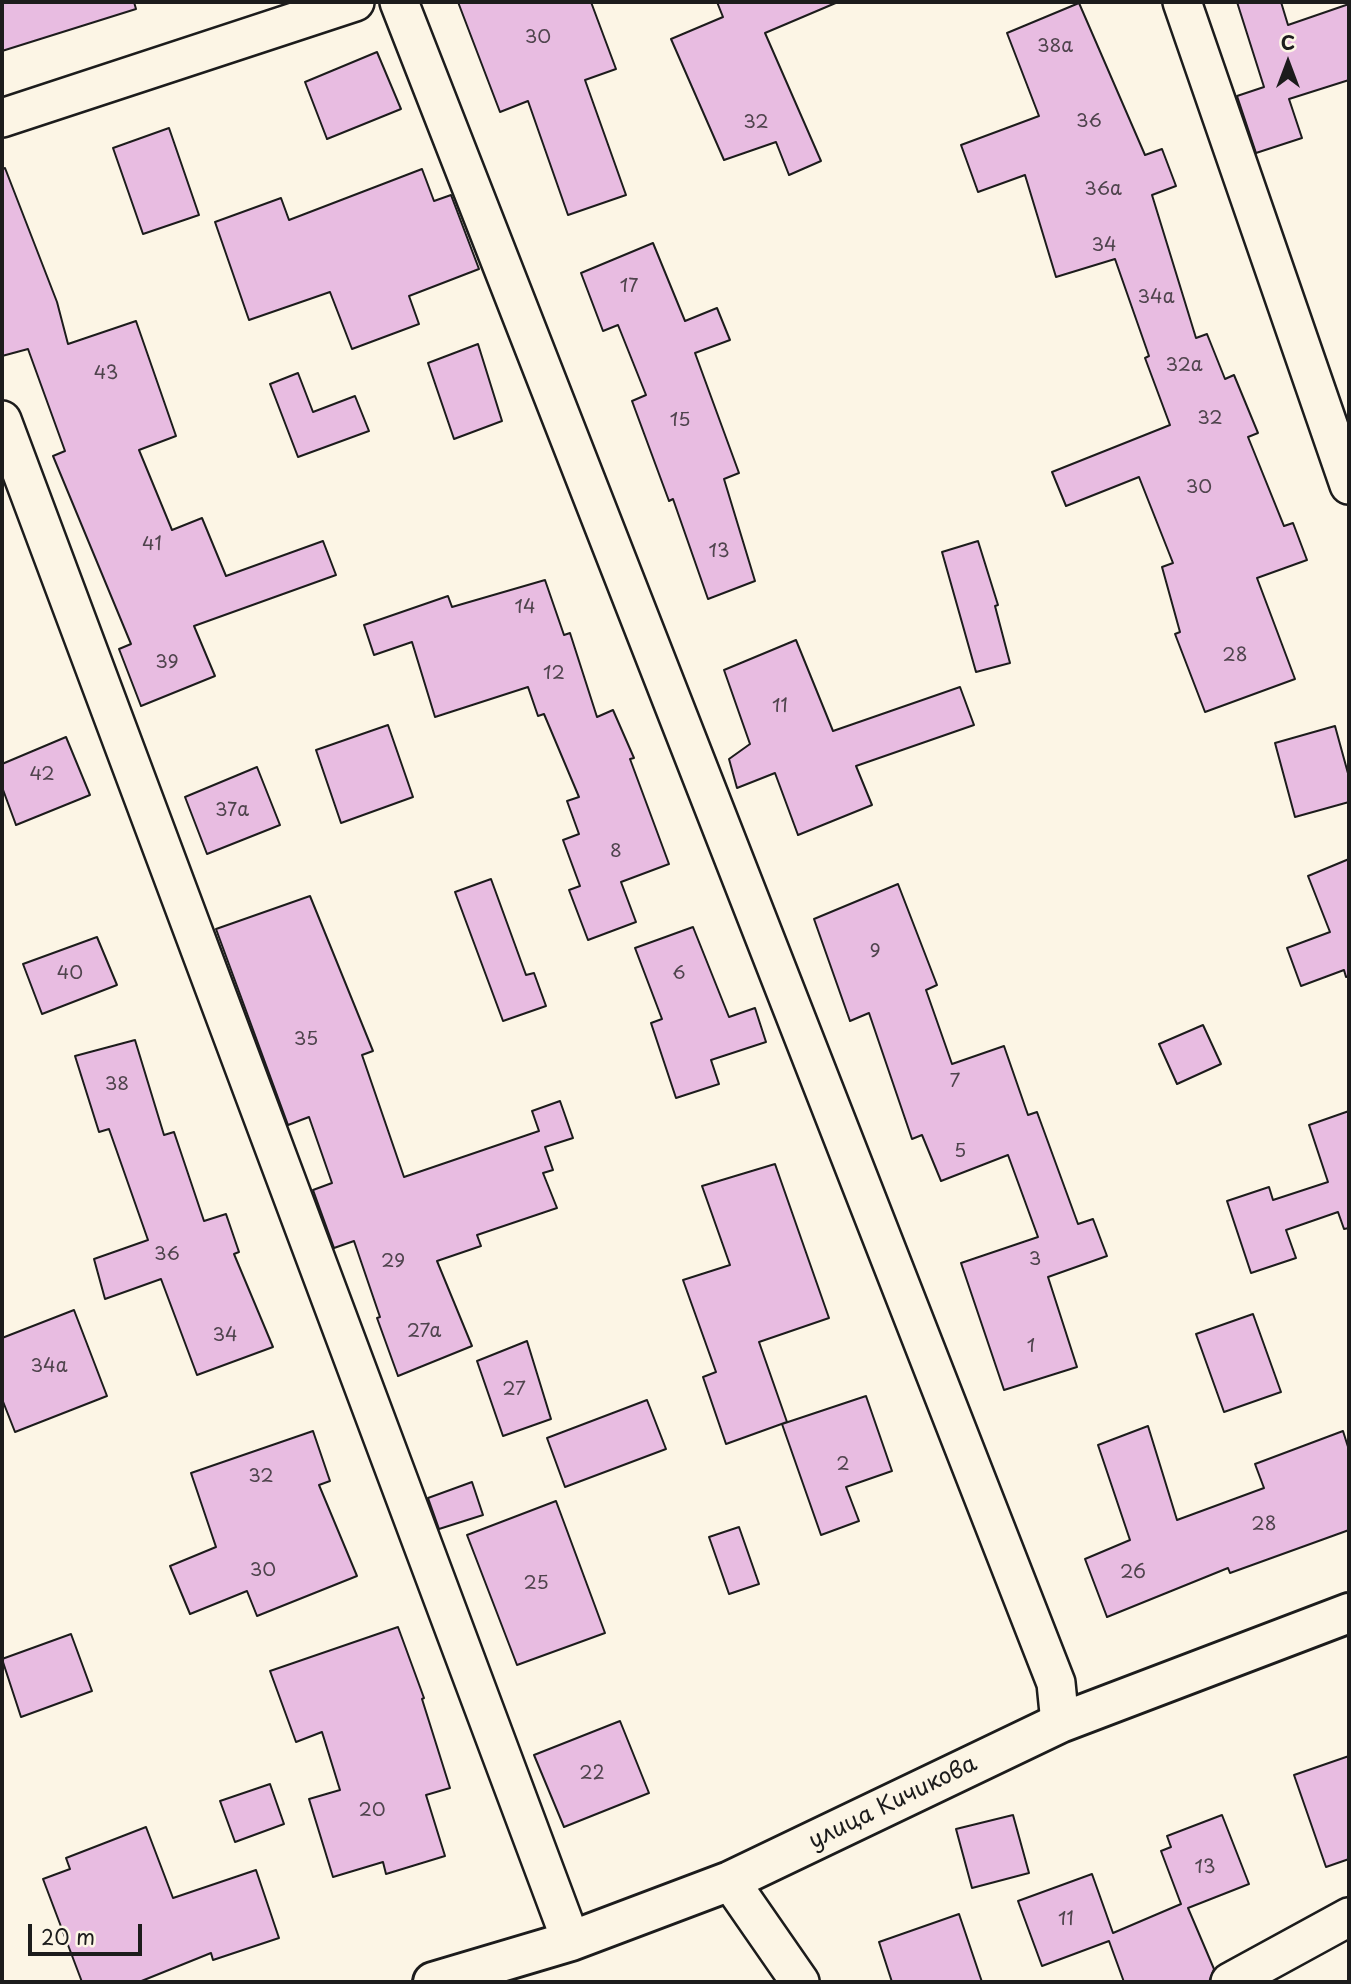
<!DOCTYPE html>
<meta charset="utf-8">
<style>
body{margin:0}
#map{position:relative;width:1351px;height:1984px;overflow:hidden;background:#fcf5e5;font-family:"Playpen Sans",sans-serif}
canvas{display:block}
.frame{position:absolute;inset:0;border:4px solid #1c1c1c;pointer-events:none}
.north{position:absolute;left:1253px;top:28px;width:70px;height:70px;-webkit-text-stroke:5px #fcf5e5;paint-order:stroke;rotate:0deg;font-size:19px;font-weight:700;line-height:28px;text-align:center;color:#1c1c1c}
.north::after{content:'';display:block;margin:auto;width:24px;height:32px;background:#1c1c1c;clip-path:polygon(50% 0,100% 100%,50% 72%,0 100%)}
.scale{position:absolute;left:28px;top:1924px;width:114px;height:32px;box-sizing:border-box;border:4px solid #1c1c1c;border-top:0;padding-left:9px;font-size:21px;line-height:24px;white-space:nowrap;color:#1c1c1c;-webkit-text-stroke:5px #fcf5e5;paint-order:stroke}
</style>
<div id="map">
<canvas width="1351" height="1984"></canvas>
<div class="frame"></div>
<div class="north">С</div>
<div class="scale">20 m</div>
</div>
<script>
const context = document.querySelector('canvas').getContext('2d');
context.lineJoin = 'round';
function paint(path, color) { context.fillStyle = color; context.fill(path, 'evenodd'); }
const toPath = rows => new Path2D(rows.map(r => 'M' + r).join(''));
function strokePath(path, color, width, dash) { context.strokeStyle = color; context.lineWidth = width; context.lineCap = dash ? 'butt' : 'round'; context.setLineDash(dash || []); context.stroke(path); }
function write(font, color, halo, rows, align = 'center') {
  context.font = font + ' "Playpen Sans",sans-serif'; context.lineWidth = 5; context.setLineDash([]); context.textBaseline = 'middle'; context.strokeStyle = halo; context.fillStyle = color; for (const [text, x, y, turn = 0] of rows) {
    context.save(); context.translate(x, y); context.rotate((+turn || 0) * Math.PI / 180); context.textAlign = isNaN(turn) ? turn : align; if (halo) context.strokeText(text, 0, 0); context.fillText(text, 0, 0); context.restore();
  }
}
const building = toPath([
 [2,2,134,2,136,9,2,51,2,2],
 [458,2,591,2,616,69,585,80,626,195,568,215,528,101,500,112,458,2],
 [717,2,838,2,765,33,821,161,789,175,776,142,724,160,671,39,723,17,717,2],
 [1237,2,1281,2,1288,25,1349,4,1349,80,1289,99,1302,138,1256,153,1237,96,1264,87,1237,2],
 [1079,3,1145,155,1162,149,1176,186,1152,195,1196,338,1207,334,1225,379,1234,375,1258,433,1248,437,1284,526,1293,523,1307,560,1257,578,1295,679,1205,712,1175,634,1180,632,1162,567,1173,563,1139,477,1066,506,1052,472,1170,425,1145,358,1149,356,1115,259,1056,277,1025,175,978,192,961,145,1039,116,1007,33,1079,3],
 [377,52,401,109,327,139,305,82,377,52],
 [169,128,199,215,143,234,113,148,169,128],
 [5,168,57,302,68,344,136,321,176,436,139,450,172,530,202,518,226,576,323,541,336,575,194,626,215,676,141,706,119,649,131,644,53,456,65,451,28,349,2,356,2,169,5,168],
 [422,169,434,201,451,195,479,269,409,296,419,324,352,349,330,292,249,320,215,222,281,198,289,220,422,169],
 [653,243,685,321,717,308,730,340,695,353,739,473,724,479,755,581,708,599,673,499,669,501,632,401,646,395,618,325,603,331,581,273,653,243],
 [478,344,502,421,454,439,428,363,478,344],
 [298,373,313,412,355,396,369,431,298,457,270,384,298,373],
 [978,541,998,605,995,606,1010,663,976,672,942,552,978,541],
 [545,580,564,635,570,633,597,717,613,710,634,758,630,759,669,864,621,882,636,922,588,940,569,890,580,886,563,840,579,834,567,801,579,797,544,714,538,716,528,687,435,717,412,642,374,655,364,625,448,596,452,607,545,580],
 [796,640,833,731,960,687,974,725,856,766,872,805,798,835,775,773,737,788,729,759,750,744,724,670,796,640],
 [388,725,413,797,341,823,316,750,388,725],
 [1335,726,1349,777,1349,802,1295,817,1275,743,1335,726],
 [66,737,90,795,16,825,2,787,2,764,66,737],
 [257,767,280,825,207,854,185,797,257,767],
 [1349,859,1349,976,1346,977,1344,970,1301,986,1287,948,1330,932,1308,876,1349,859],
 [491,879,526,975,534,973,546,1006,503,1021,455,892,491,879],
 [898,884,937,985,926,990,952,1064,1004,1046,1028,1115,1037,1112,1078,1224,1093,1219,1107,1256,1048,1277,1077,1367,1004,1390,961,1263,1038,1237,1008,1155,941,1181,922,1135,912,1139,869,1013,850,1021,814,919,898,884],
 [310,896,373,1051,362,1055,404,1177,539,1131,532,1111,560,1101,573,1138,545,1147,553,1170,543,1173,557,1208,477,1235,481,1246,437,1261,472,1346,398,1376,377,1318,380,1317,354,1241,334,1248,313,1190,332,1183,309,1117,288,1125,216,929,310,896],
 [693,927,729,1017,755,1008,766,1042,711,1060,719,1084,676,1098,651,1023,662,1019,635,948,693,927],
 [97,937,117,985,42,1014,23,964,97,937],
 [1203,1025,1221,1064,1177,1084,1159,1044,1203,1025],
 [135,1040,164,1135,174,1132,204,1221,226,1214,239,1252,234,1254,273,1347,197,1375,161,1279,105,1299,94,1259,148,1240,109,1129,99,1132,75,1056,135,1040],
 [1349,1111,1349,1228,1344,1229,1338,1212,1286,1230,1296,1258,1251,1273,1227,1201,1269,1187,1273,1200,1328,1182,1309,1125,1349,1111],
 [775,1164,829,1318,759,1342,787,1422,726,1444,703,1377,716,1372,683,1280,730,1265,702,1186,775,1164],
 [74,1310,107,1396,15,1432,2,1399,2,1338,74,1310],
 [1253,1314,1281,1392,1224,1412,1196,1334,1253,1314],
 [527,1341,551,1419,503,1436,477,1361,527,1341],
 [866,1396,892,1471,846,1487,859,1521,821,1535,782,1424,866,1396],
 [647,1400,666,1449,565,1487,547,1438,647,1400],
 [1148,1426,1177,1520,1264,1488,1255,1464,1343,1431,1349,1450,1349,1530,1230,1573,1228,1568,1107,1617,1085,1559,1130,1540,1098,1445,1148,1426],
 [313,1431,330,1481,319,1485,357,1576,257,1616,247,1591,190,1614,170,1566,216,1547,191,1473,313,1431],
 [472,1482,483,1515,439,1529,428,1498,472,1482],
 [556,1501,605,1633,517,1665,467,1535,556,1501],
 [739,1527,759,1584,729,1594,709,1537,739,1527],
 [398,1627,424,1698,422,1699,450,1788,426,1795,445,1856,386,1874,383,1862,333,1877,309,1799,340,1790,322,1732,296,1742,270,1671,398,1627],
 [71,1634,92,1691,21,1717,2,1659,71,1634],
 [620,1721,649,1793,564,1827,534,1755,620,1721],
 [1349,1756,1349,1859,1326,1867,1294,1775,1349,1756],
 [270,1784,284,1824,235,1842,220,1801,270,1784],
 [1013,1815,1029,1873,972,1888,956,1829,1013,1815],
 [1222,1815,1249,1884,1188,1908,1214,1969,1209,1982,1124,1982,1109,1941,1042,1966,1018,1901,1092,1874,1113,1933,1181,1904,1161,1851,1171,1847,1167,1836,1222,1815],
 [146,1827,173,1898,256,1870,279,1938,213,1960,211,1953,139,1982,82,1982,43,1879,70,1869,66,1858,146,1827],
 [959,1914,982,1982,892,1982,879,1942,959,1914]
]);
const street = toPath([
 [399,2,1056,1683,1060,1723],
 [1182,2,1349,485],
 [2,118,355,2],
 [2,420,571,1941],
 [730,1881,800,1982],
 [1230,1982,1349,1917]
]);
const secondary = toPath([
 [433,1982,571,1941,730,1881,1060,1723,1349,1613]
]);
const numberNames = [
 ["30",538,38],
 ["38а",1055,47],
 ["36",1089,122],
 ["32",756,123],
 ["36а",1103,190],
 ["34",1104,246],
 ["17",629,287],
 ["34а",1156,298],
 ["32а",1184,366],
 ["43",106,374],
 ["32",1210,419],
 ["15",680,421],
 ["30",1199,488],
 ["41",152,545],
 ["13",719,552],
 ["14",525,608],
 ["28",1235,656],
 ["39",167,663],
 ["12",554,674],
 ["11",780,707],
 ["42",42,775],
 ["37а",232,811],
 ["8",616,852],
 ["9",875,952],
 ["40",70,974],
 ["6",679,974],
 ["35",306,1040],
 ["7",955,1082],
 ["38",117,1085],
 ["5",960,1152],
 ["36",167,1255],
 ["3",1035,1260],
 ["29",393,1262],
 ["27а",424,1332],
 ["34",225,1336],
 ["1",1031,1347],
 ["34а",49,1367],
 ["27",514,1390],
 ["2",843,1465],
 ["32",261,1477],
 ["28",1264,1525],
 ["30",263,1571],
 ["26",1133,1573],
 ["25",536,1584],
 ["22",592,1774],
 ["20",372,1811],
 ["13",1205,1868],
 ["11",1066,1920]
];
const streetNames = [
 ["улица Кичикова",893,1803,-26]
];
paint(building, '#e8bce1');
strokePath(building, '#1c1c1c', 2);
strokePath(street, '#1c1c1c', 42);
strokePath(secondary, '#1c1c1c', 44);
strokePath(street, '#fcf5e5', 37);
strokePath(secondary, '#fcf5e5', 38);
write('19px', '#4f444d', null, numberNames);
write('23px', '#1c1c1c', '#fcf5e5', streetNames);
</script>
